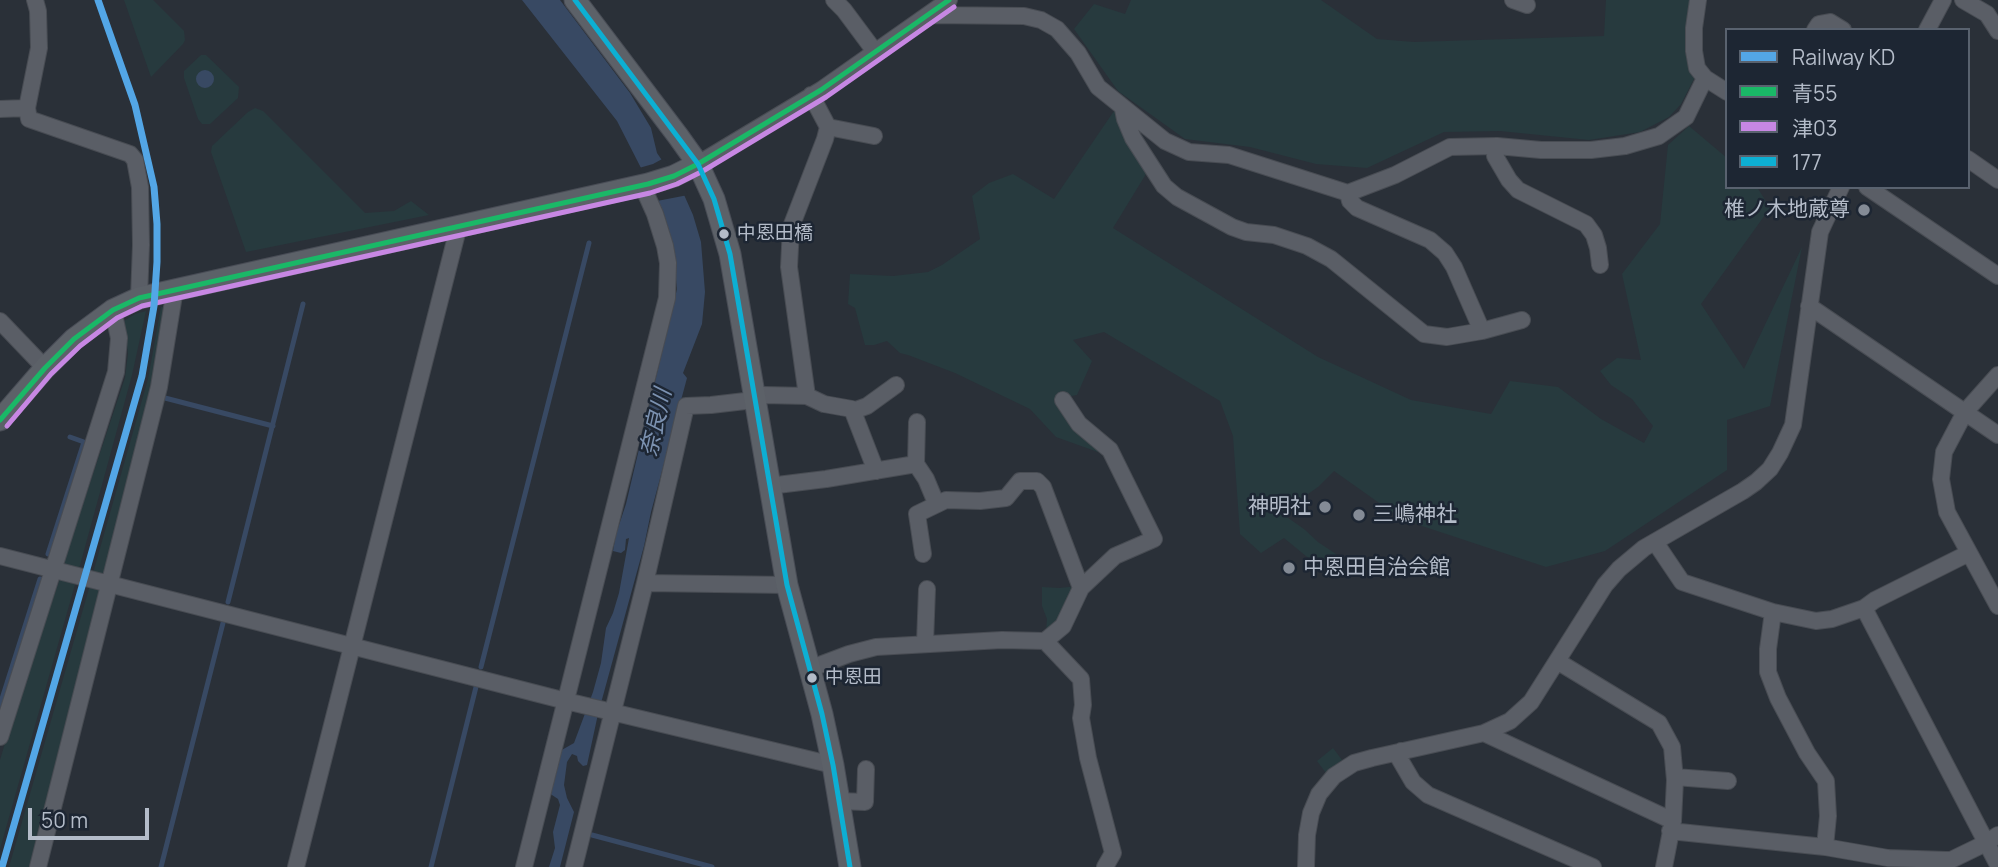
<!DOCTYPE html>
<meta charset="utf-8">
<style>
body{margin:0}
#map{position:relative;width:1998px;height:867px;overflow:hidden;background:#2a3038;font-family:Manrope,"Noto Sans JP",sans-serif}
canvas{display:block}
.legend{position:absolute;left:1725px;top:28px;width:245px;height:161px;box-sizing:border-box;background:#1d2633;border:2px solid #59626f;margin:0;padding:9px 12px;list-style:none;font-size:21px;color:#b4bcc9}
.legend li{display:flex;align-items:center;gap:14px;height:35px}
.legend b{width:35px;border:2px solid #59626f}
.scale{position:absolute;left:28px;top:808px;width:121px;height:32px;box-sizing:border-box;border:4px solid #b4bcc9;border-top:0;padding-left:9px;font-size:21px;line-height:24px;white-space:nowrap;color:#b4bcc9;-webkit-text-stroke:5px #1d2633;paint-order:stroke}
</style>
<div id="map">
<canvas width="1998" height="867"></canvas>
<ul class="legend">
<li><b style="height:9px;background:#53a6e6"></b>Railway KD</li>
<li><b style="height:9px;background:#1ab867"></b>青55</li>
<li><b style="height:9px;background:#c787e3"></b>津03</li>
<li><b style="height:9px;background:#0dafd3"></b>177</li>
</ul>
<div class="scale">50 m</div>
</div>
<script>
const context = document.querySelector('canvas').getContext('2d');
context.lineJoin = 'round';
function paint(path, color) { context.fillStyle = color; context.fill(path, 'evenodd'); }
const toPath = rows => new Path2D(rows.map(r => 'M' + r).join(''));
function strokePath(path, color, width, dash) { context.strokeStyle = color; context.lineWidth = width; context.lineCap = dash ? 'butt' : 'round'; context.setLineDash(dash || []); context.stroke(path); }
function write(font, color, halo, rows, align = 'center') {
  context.font = font + ' Manrope,"Noto Sans JP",sans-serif'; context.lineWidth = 5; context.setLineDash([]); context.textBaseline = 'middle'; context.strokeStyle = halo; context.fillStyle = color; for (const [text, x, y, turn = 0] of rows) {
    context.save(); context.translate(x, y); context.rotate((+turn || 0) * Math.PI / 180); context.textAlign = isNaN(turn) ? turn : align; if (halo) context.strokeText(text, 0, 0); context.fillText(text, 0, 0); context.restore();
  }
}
const green = toPath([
 [124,0,153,0,184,31,185,40,183,44,151,77],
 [1131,0,1321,0,1377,39,1414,42,1604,36,1606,0,1691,0,1685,52,1695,77,1681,104,1669,117,1640,132,1589,140,1500,131,1444,132,1367,168,1316,164,1250,147,1185,139,1118,91,1074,29,1094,4,1125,14],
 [201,55,206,55,239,87,238,98,210,124,202,124,198,119,184,78,184,71],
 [255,108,263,111,365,213,394,211,411,201,429,215,246,252,211,152,212,146,248,112],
 [1116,108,1146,174,1113,228,1318,357,1411,400,1491,414,1510,381,1558,387,1601,419,1644,443,1653,426,1632,399,1611,385,1600,371,1617,358,1641,360,1622,274,1660,224,1668,145,1689,126,1727,158,1727,187,1757,187,1770,208,1701,304,1744,369,1802,247,1770,406,1727,420,1727,470,1605,551,1546,567,1422,526,1399,517,1334,471,1318,487,1281,513,1304,529,1318,542,1336,554,1340,563,1323,570,1284,538,1261,553,1240,534,1233,436,1220,401,1104,332,1073,340,1092,361,1077,395,1058,398,1109,456,1056,437,1030,409,955,373,908,355,900,353,887,341,874,345,865,345,855,308,848,304,850,274,893,276,928,272,942,265,980,239,972,196,989,183,1013,174,1054,199],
 [161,307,167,307,156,378,104,574,98,574,93,573,148,379],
 [146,311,132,375,79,569,66,565,64,561,125,378,128,354,124,321,135,314],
 [60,579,76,581,0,849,0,760,25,676],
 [90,585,100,590,30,867,9,867],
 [1079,586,1060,620,1046,632,1047,619,1042,606,1042,587,1059,588],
 [1333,748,1342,760,1326,773,1317,761]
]);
const water = toPath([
 [522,0,560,0,630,93,651,128,657,153,681,188,693,215,701,242,705,292,702,324,683,373,687,378,651,512,644,546,598,714,587,765,583,766,578,761,577,756,572,754,567,762,564,785,567,798,574,812,560,867,549,867,555,848,553,832,560,805,558,799,549,793,560,751,574,743,593,692,601,663,606,628,613,613,619,593,629,538,626,539,625,550,621,553,613,551,616,534,626,504,677,289,672,241,663,211,617,121],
 '196 79a9 9 0 1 1 18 0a9 9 0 1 1-18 0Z'
]);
const pier = toPath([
 [664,158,684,186,688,195,657,201,639,168,653,164]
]);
const stream = toPath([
 [165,398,273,426],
 [48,554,84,442,70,437],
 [228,602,303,304],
 [481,667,589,243],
 [0,705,40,579],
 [592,835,712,867],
 [161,867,223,623],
 [431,867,476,687]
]);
const minor = toPath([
 [35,0,38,11,39,48,27,108,29,119,130,154,135,160,140,187,141,245,139,298],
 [834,0,844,10,876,53],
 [1513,0,1527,5],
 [1698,0,1694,28,1694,51,1697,68,1705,78,1727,92],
 [1963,0,1987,14,1998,31],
 [930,15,1024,16,1041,20,1057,29,1078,53,1098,87,1165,141,1189,152,1229,155,1348,193,1395,175,1450,147,1497,146,1541,150,1591,150,1625,146,1659,136,1686,117,1705,78],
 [1815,30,1819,24,1830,22,1843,30],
 [1927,30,1943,0],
 [811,95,828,127,825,139,791,227,789,267,807,396,824,404,852,409,876,471],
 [0,109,27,108],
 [1123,109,1125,119,1133,138,1164,186,1177,197,1232,227,1246,232,1274,235,1307,246,1331,259,1424,334,1447,337,1482,331,1522,320],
 [828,127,874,136],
 [1497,146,1495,156,1509,180,1518,190,1586,224,1594,235,1598,248,1600,265],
 [1968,159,1998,180],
 [698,164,821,90,949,0],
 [1867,187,1998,276],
 [1348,193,1350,201,1357,208,1430,240,1445,253,1454,267,1482,331],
 [1809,306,1998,435],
 [0,321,45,368],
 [1998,375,1965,412,1944,452,1941,479,1947,512,1998,606],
 [853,411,867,406,896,385],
 [917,422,916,464,926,479,936,503],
 [769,486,826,479,916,464],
 [1655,542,1682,582,1773,612,1816,621,1832,619,1864,608,1875,600,1969,553],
 [923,554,917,514,946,500,980,501,1006,498,1020,481,1037,481,1043,487,1081,588],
 [0,556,566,701,833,765],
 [645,583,787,585],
 [1864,608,1998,865],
 [1773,612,1768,649,1768,672,1778,698,1807,753,1826,781,1828,816,1825,847],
 [1045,641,1081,679,1083,705,1081,718,1088,758,1113,853,1105,867],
 [925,643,927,589],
 [1557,661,1659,723,1672,747,1675,780,1673,821,1664,867],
 [809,669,849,654,876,647,1002,640,1045,641,1063,626,1081,588,1115,556,1154,539,1110,450,1079,424,1063,400],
 [1484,733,1673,821],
 [0,737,116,372,119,338,113,310],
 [1401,751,1399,758,1413,782,1428,795,1593,867],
 [1675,777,1728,781],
 [839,801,865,802,866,769],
 [1670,831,1825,847,1888,858,1946,860,1951,860,1986,843,1998,835],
 [38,867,159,387,175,289],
 [296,867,459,225],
 [524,867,667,298,668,263,665,246,655,214,642,185],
 [574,867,645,583,686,406,711,405,754,400,763,395,807,396],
 [1306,867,1307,835,1311,813,1319,794,1334,776,1354,763,1372,758,1484,733,1510,721,1531,702,1605,585,1619,569,1644,548,1743,491,1756,482,1770,469,1780,453,1793,425,1820,232,1841,187]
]);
const major = toPath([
 [575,0,678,136,698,164,714,199,730,254,787,585,822,714,833,765,850,867],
 [0,420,45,368,74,339,113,310,139,298,648,184,674,176,698,164]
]);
const bus1 = toPath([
 [0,420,45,368,74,339,113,310,139,298,648,184,674,176,698,164,821,90,949,0]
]);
const bus2 = toPath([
 [7,426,51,374,80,346,117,318,142,306,650,193,677,184,703,171,826,97,954,7]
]);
const bus3 = toPath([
 [575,0,698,164,714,199,730,254,787,585,822,714,833,765,850,867]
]);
const rail1 = toPath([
 [2,867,142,376,154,306,157,262,157,224,154,187,135,105,98,0]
]);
const markers = [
 [1864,210,7,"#848b96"],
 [724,234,6,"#b4bcc9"],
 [1325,507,7,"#848b96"],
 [1359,515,7,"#848b96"],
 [1289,568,7,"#848b96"],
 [812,678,6,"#b4bcc9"]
];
const busNames = [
 ["中恩田橋",737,234],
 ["中恩田",825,678]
];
const poiNames = [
 ["椎ノ木地蔵尊",1850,210],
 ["神明社",1311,507],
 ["三嶋神社",1373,515,"left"],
 ["中恩田自治会館",1303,568,"left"]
];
const waterNames = [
 ["奈良川",657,423,-77]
];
paint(green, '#273a3e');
paint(water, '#384963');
paint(pier, '#2a3038');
strokePath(stream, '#384963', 5);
strokePath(minor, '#484c53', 18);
strokePath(major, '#484c55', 23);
strokePath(minor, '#5a5e66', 16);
strokePath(major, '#5c6168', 21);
strokePath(bus1, '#1ab867', 5);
strokePath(bus2, '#c787e3', 5);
strokePath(bus3, '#0dafd3', 5);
strokePath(rail1, '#53a6e6', 7);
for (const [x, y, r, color] of markers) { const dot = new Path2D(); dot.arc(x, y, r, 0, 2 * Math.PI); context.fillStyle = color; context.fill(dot); strokePath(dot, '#1d2633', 2.5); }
write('19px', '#b4bcc9', '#1d2633', busNames, 'left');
write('21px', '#b4bcc9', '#1d2633', poiNames, 'right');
write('italic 23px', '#7c92b1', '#1d2633', waterNames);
</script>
